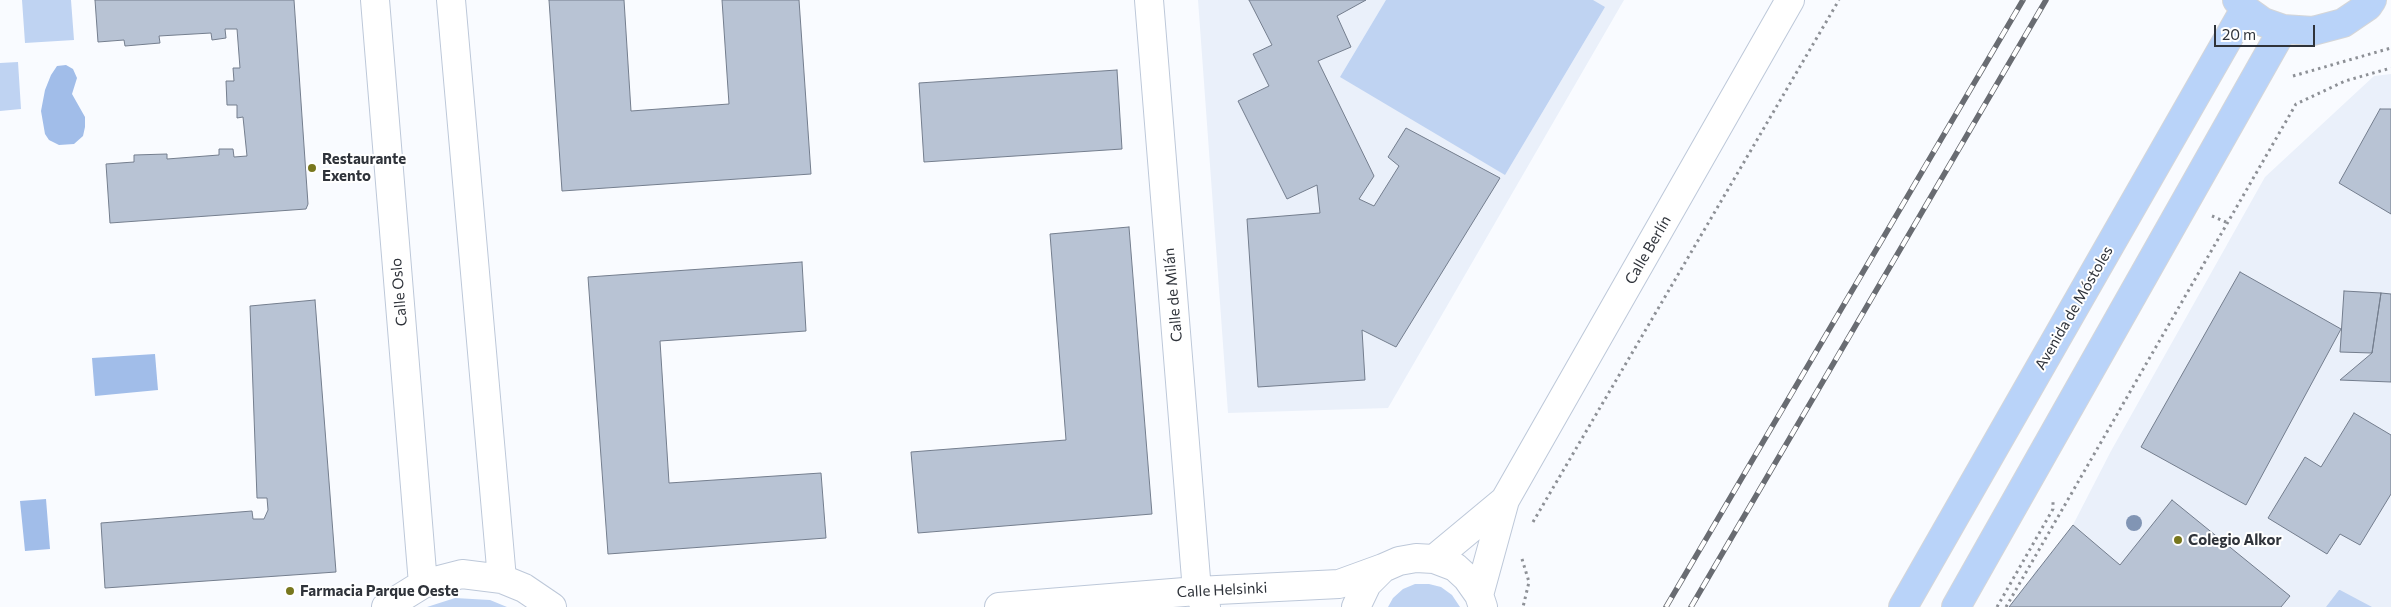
<!DOCTYPE html>
<meta charset="utf-8">
<style>
body{margin:0}
#map{position:relative;width:2391px;height:607px;overflow:hidden;background:#f9fbff;font-family:Commissioner,sans-serif}
canvas{display:block}
.scale{position:absolute;left:2214px;top:25px;width:101px;height:22px;box-sizing:border-box;border:2px solid #2f333a;border-top:0;padding-left:6px;font-size:15px;line-height:18px;white-space:nowrap;color:#2f333a;-webkit-text-stroke:4px #fff;paint-order:stroke}
</style>
<div id="map">
<canvas width="2391" height="607"></canvas>
<div class="scale">20 m</div>
</div>
<script>
const context = document.querySelector('canvas').getContext('2d');
context.lineJoin = 'round';
function paint(path, color) { context.fillStyle = color; context.fill(path, 'evenodd'); }
const toPath = rows => new Path2D(rows.map(r => 'M' + r).join(''));
function strokePath(path, color, width, dash) { context.strokeStyle = color; context.lineWidth = width; context.lineCap = dash ? 'butt' : 'round'; context.setLineDash(dash || []); context.stroke(path); }
function write(font, color, halo, rows, align = 'center') {
  context.font = font + ' Commissioner,sans-serif'; context.lineWidth = 4; context.setLineDash([]); context.textBaseline = 'middle'; context.strokeStyle = halo; context.fillStyle = color; for (const [text, x, y, turn = 0] of rows) {
    context.save(); context.translate(x, y); context.rotate((+turn || 0) * Math.PI / 180); context.textAlign = isNaN(turn) ? turn : align; if (halo) context.strokeText(text, 0, 0); context.fillText(text, 0, 0); context.restore();
  }
}
const built = toPath([
 [1198,0,1624,0,1388,408,1228,413],
 [2391,74,2391,607,2015,607,2036,570,2058,554,2111,451,2265,177,2374,76]
]);
const green = toPath([
 [22,0,71,0,74,40,25,43],
 [1386,0,1593,0,1605,7,1505,175,1340,77],
 [18,62,21,109,0,111,0,63],
 [1415,584,1429,584,1441,587,1452,595,1460,607,1388,607,1393,598,1403,589],
 [2339,590,2340,590,2372,607,2326,607],
 [455,598,490,600,507,607,427,607]
]);
const water = toPath([
 [66,65,73,69,77,78,72,94,85,117,85,127,83,136,74,144,59,145,49,140,45,134,41,111,45,90,51,75,57,66],
 [155,354,158,390,95,396,92,358],
 [46,499,50,549,25,551,20,501]
]);
const building = toPath([
 [95,0,294,0,308,204,306,209,110,223,106,164,134,162,134,155,167,154,167,159,219,155,219,149,233,149,234,157,247,156,243,117,237,118,237,105,227,105,226,81,234,81,233,68,240,68,237,29,225,29,226,38,212,40,211,33,159,36,160,43,125,46,124,40,98,42,95,0],
 [549,0,624,0,631,111,729,104,722,0,799,0,811,174,562,191,549,0],
 [1249,0,1366,0,1337,16,1351,47,1318,61,1374,176,1359,199,1374,206,1399,166,1388,157,1406,128,1500,178,1396,347,1362,330,1365,380,1258,387,1247,219,1320,213,1317,185,1287,199,1238,101,1269,86,1253,54,1272,45,1249,0],
 [1117,70,1122,149,924,162,919,83,1117,70],
 [2380,109,2391,109,2391,214,2339,183,2380,109],
 [1129,227,1152,514,918,533,911,452,1066,440,1050,234,1129,227],
 [802,262,806,331,660,341,669,483,821,473,826,538,608,554,588,277,802,262],
 [2240,272,2341,329,2246,505,2141,447,2240,272],
 [2344,291,2381,293,2372,353,2340,352,2344,291],
 [2381,293,2391,294,2391,382,2340,380,2372,353,2381,293],
 [315,300,336,572,105,588,101,523,252,511,253,519,264,519,268,510,267,498,257,498,250,306,315,300],
 [2354,413,2391,435,2391,494,2360,545,2340,534,2327,554,2268,518,2305,457,2321,467,2354,413],
 [2172,500,2290,596,2281,607,2009,607,2073,525,2120,565,2172,500]
]);
const path = toPath([
 [2293,76,2391,48],
 [2212,216,2226,222],
 [1533,522,1839,0],
 [1522,559,1529,582,1523,607],
 [1997,607,2053,509,2053,500],
 [2006,607,2296,104,2345,81,2391,68]
]);
const minor = toPath([
 [375,0,423,584],
 [451,0,502,579],
 [1149,0,1197,591,1206,607],
 [1434,559,1505,500],
 [1479,595,1505,500,1790,0],
 [386,607,423,584,462,574,502,579,524,588,552,607],
 [999,607,1197,591,1339,584,1383,568],
 [1356,607,1367,584,1383,568,1399,561,1416,558,1434,559,1455,567,1467,578,1479,595,1483,607]
]);
const major = toPath([
 [2237,0,2245,9,2263,22,2283,29,2313,31,2343,23,2368,6,2372,0],
 [1903,607,2245,9],
 [1956,607,2283,29]
]);
const rail = toPath([
 [1666,607,2023,0],
 [1691,607,2046,0]
]);
const trees = [
 [2134,523]
];
const markers = [
 [312,168,5,"#78771e"],
 [2178,540,5,"#78771e"],
 [290,591,5,"#78771e"]
];
const poiNames = [
 ["Restaurante",322,159],
 ["Exento",322,176],
 ["Colegio Alkor",2188,540],
 ["Farmacia Parque Oeste",300,591]
];
const streetNames = [
 ["Calle Berlín",1648,250,-60],
 ["Calle Oslo",399,292,-95],
 ["Calle de Milán",1173,295,-95],
 ["Avenida de Móstoles",2074,308,-60],
 ["Calle Helsinki",1222,590,-3]
];
paint(built, '#eaf0fa');
paint(green, '#bfd3f2');
paint(water, '#a1bde9');
paint(building, '#b8c3d4');
strokePath(building, '#747e8e', 1);
strokePath(minor, '#bdc8d9', 30);
strokePath(major, '#d5d6d8', 30);
strokePath(path, '#8d9096', 3, [2.5, 4]);
strokePath(minor, '#fff', 28);
strokePath(major, '#b9d3f9', 28);
strokePath(rail, '#696c72', 5.5);
strokePath(rail, '#fff', 4, [11]);
context.fillStyle = '#8195b4';
for (const [x, y] of trees) { context.beginPath(); context.arc(x, y, 8, 0, 2 * Math.PI); context.fill(); }
for (const [x, y, r, color] of markers) { const dot = new Path2D(); dot.arc(x, y, r, 0, 2 * Math.PI); context.fillStyle = color; context.fill(dot); strokePath(dot, '#fff', 2); }
write('bold 15px', '#2f333a', '#fff', poiNames, 'left');
write('15px', '#2f333a', '#fff', streetNames);
</script>
